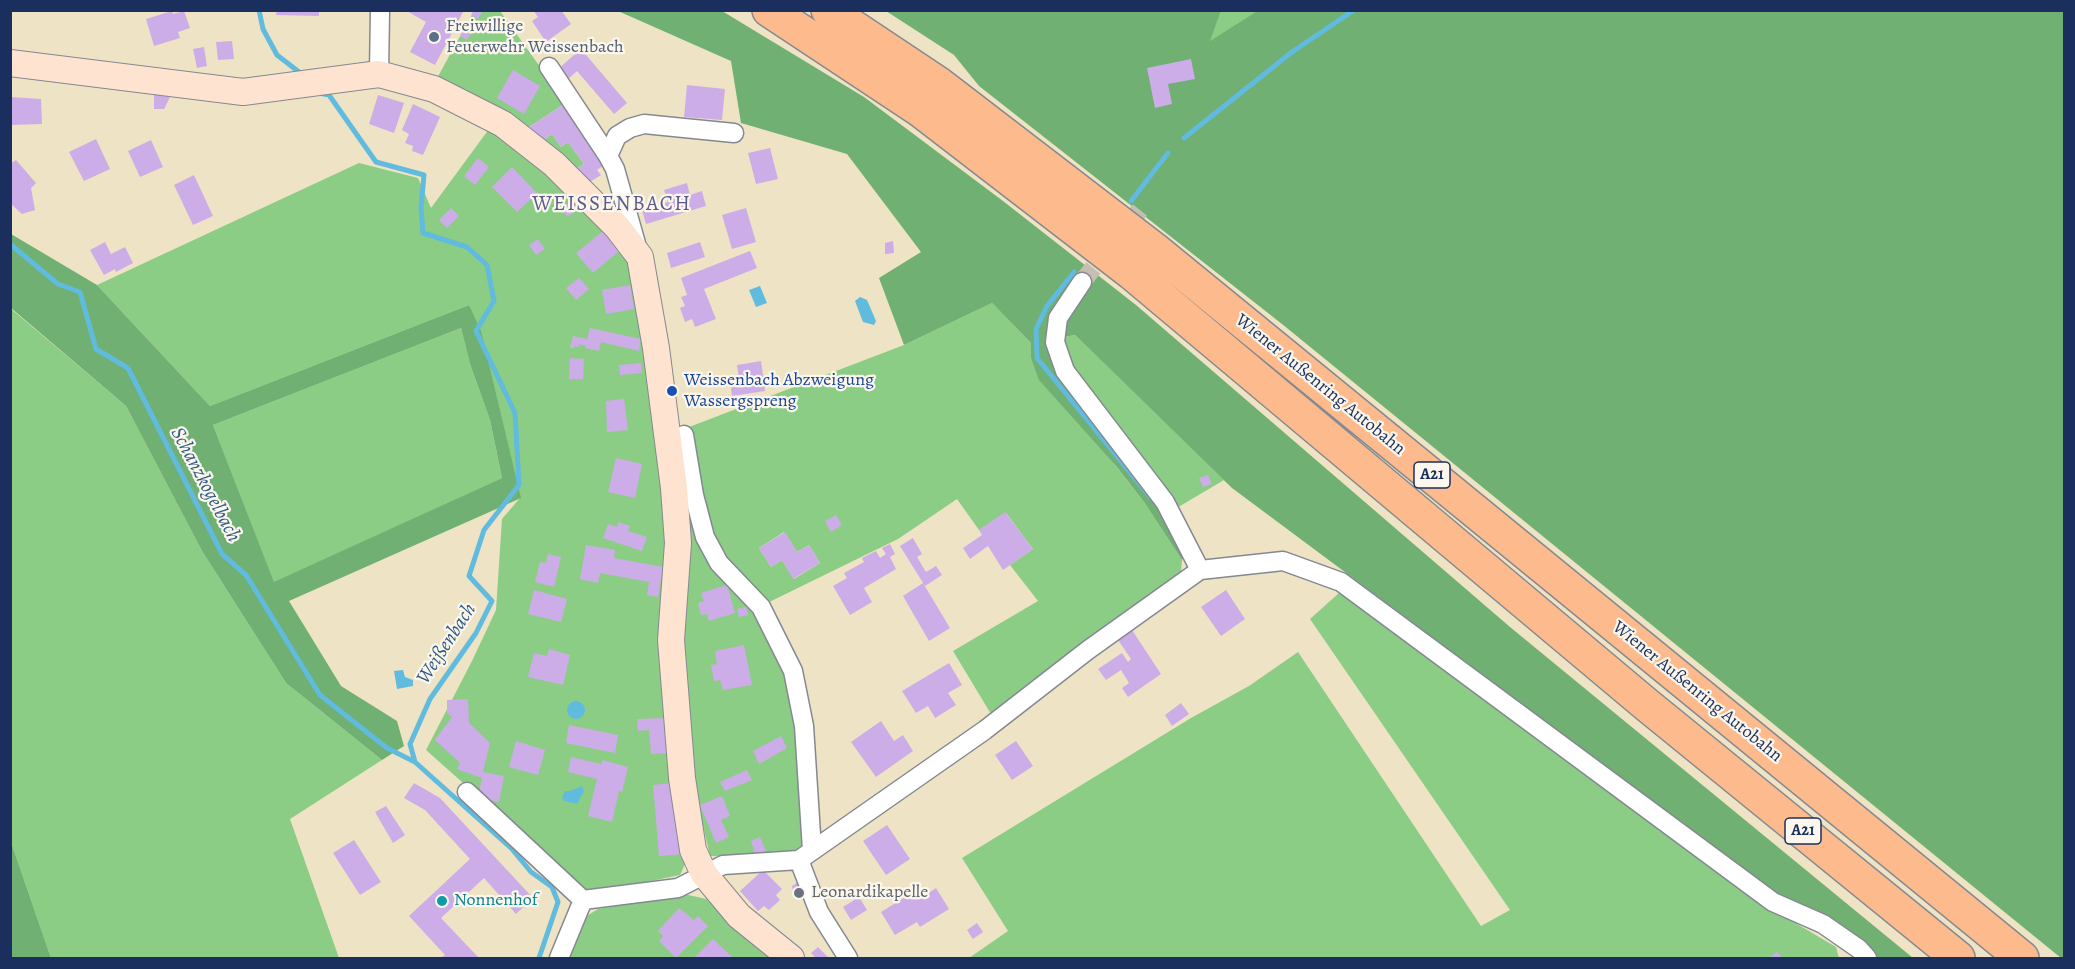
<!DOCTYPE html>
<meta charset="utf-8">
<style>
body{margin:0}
#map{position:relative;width:2075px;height:969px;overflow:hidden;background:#eee3c4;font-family:Alegreya,serif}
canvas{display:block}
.frame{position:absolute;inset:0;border:12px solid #1b2f5e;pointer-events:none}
</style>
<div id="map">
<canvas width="2075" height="969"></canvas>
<div class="frame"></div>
</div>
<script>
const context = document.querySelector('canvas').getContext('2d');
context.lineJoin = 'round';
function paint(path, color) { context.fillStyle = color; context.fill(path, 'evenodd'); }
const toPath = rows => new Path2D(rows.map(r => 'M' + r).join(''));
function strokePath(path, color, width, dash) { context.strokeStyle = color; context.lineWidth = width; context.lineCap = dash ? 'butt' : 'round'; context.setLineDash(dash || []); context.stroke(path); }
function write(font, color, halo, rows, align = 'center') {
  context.font = font + ' Alegreya,serif'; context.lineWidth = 4.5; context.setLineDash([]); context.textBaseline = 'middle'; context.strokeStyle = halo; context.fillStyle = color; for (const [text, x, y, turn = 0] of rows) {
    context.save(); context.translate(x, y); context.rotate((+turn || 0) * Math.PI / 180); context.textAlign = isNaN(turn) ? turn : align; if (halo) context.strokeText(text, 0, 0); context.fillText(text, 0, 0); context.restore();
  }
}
const green = toPath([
 [474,11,500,11,566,103,529,127,475,97,436,80],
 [1221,11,1259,11,1209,42],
 [489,129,571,193,629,261,666,481,686,862,680,875,588,894,426,750,472,661,496,610,502,519,520,498,469,305,210,406,97,285,359,163,418,178,431,208],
 [552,134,561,147,568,142,584,164,573,171,543,140],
 [992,303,1031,343,1031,358,1144,502,1182,560,1181,572,1008,705,991,714,953,651,1038,601,1010,565,1033,549,1006,513,979,530,957,499,898,539,757,608,786,668,799,730,803,846,794,853,756,857,710,856,695,791,682,644,676,432,904,345],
 [784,532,797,552,809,545,820,563,794,579,782,560,771,567,759,548],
 [10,308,126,406,202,551,286,683,382,760,290,819,339,958,51,958,11,842],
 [461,328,470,364,490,420,502,478,274,583,213,425],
 [1075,335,1224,480,1175,509,1069,368,1059,338],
 [1357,581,1784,899,1797,924,1836,947,1839,958,969,958,1008,931,962,858,1191,718,1249,686,1298,652,1481,926,1510,910,1310,619,1339,593],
 [684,894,706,899,772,958,567,958,585,917,598,909]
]);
const forest = toPath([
 [1259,10,2064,11,2064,958,2061,958,1282,324,979,86,954,55,886,11,1221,11,1210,41],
 [618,11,722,11,864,97,1003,201,1136,305,1510,627,1913,958,1878,958,1851,932,1784,899,1232,488,1075,335,1048,340,1173,524,1184,556,1182,560,1144,502,1116,466,1039,380,1031,358,1031,343,992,303,904,345,879,278,921,252,847,154,741,123,731,61],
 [11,234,97,285,210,406,469,305,481,331,521,498,289,601,341,686,397,721,404,746,382,760,286,683,202,551,126,406,11,308],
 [461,328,470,364,490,420,502,478,274,582,213,425],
 [10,842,11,842,51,958,11,958]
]);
const water = toPath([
 [760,286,767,303,756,307,749,290],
 [860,297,867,300,876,321,874,325,863,322,855,301],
 [403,670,405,677,413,680,413,686,397,689,394,671],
 '567 710a9 9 0 1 1 18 0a9 9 0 1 1-18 0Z',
 [582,786,584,791,577,804,564,801,562,798,565,791,570,791]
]);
const stream = toPath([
 [259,10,263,29,277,55,299,72],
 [319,93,329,95,376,162,424,175,421,207,423,233,467,247,487,265,494,301,476,331,515,413,519,485,484,530,469,576,492,601,476,633,430,699,410,744,415,762,512,849,531,872,552,887,558,902,539,958],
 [1184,138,1292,52,1354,10],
 [1131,201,1168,153],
 [10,244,58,284,80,292,96,349,128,368,222,554,246,575,320,695,387,748,415,762],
 [1074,272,1047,306,1036,329,1037,358,1150,497]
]);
const building = toPath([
 [277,10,319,10,319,16,276,15],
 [405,10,464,10,435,65,410,52,426,22],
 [474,10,482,12,478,19,471,15],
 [533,10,561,10,571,24,546,42,532,21,538,17],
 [172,11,173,14,184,11,190,28,178,32,180,38,154,46,146,19],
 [466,25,473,30,467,40,460,36],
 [232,41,234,59,218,60,216,42],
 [204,47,207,66,197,68,193,49],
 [581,49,627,103,614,114,577,71,566,81,557,70],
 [1191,59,1195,79,1168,84,1172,104,1155,108,1147,68],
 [513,70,540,86,524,114,497,98],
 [687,85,725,89,722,120,684,117],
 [154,93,171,95,164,109,154,109],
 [378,95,404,103,394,133,369,124],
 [10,97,41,99,42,124,10,125],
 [566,103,607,163,597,170,601,175,585,185,573,171,584,164,568,142,561,147,552,134,543,140,529,127],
 [413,104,440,117,423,155,412,151,413,146,405,143,409,134,402,130],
 [96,139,110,169,84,181,69,152],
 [151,140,163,167,140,177,128,151],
 [770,148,778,179,756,184,748,153],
 [478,158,489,167,475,185,464,176],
 [16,160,36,183,31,188,35,210,22,214,10,203,10,164],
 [512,167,537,193,517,212,492,187],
 [194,175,213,216,193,225,174,185],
 [687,183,690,195,702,191,706,206,646,224,642,210,668,202,664,190],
 [572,201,578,210,567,217,561,208],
 [451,208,459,216,447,228,439,220],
 [746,208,756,242,732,249,722,215],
 [603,231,619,251,593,273,576,253],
 [538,239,545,249,536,255,529,245],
 [893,241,894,253,885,254,885,243],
 [105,242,111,254,125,247,133,263,116,272,115,269,104,275,90,250],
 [700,242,705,257,671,268,667,253],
 [750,251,757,268,704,289,716,319,695,327,692,319,685,322,680,308,685,306,681,297,687,295,681,278],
 [579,278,589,289,576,300,566,288],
 [630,285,634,309,606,314,602,290],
 [590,328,641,339,639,351,601,342,599,351,585,348,586,346,579,344,579,347,575,346,574,348,570,348,573,336,587,339],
 [570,358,584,359,583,379,569,379],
 [761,361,765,391,732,396,730,381,739,380,737,365],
 [641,363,642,373,620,375,619,365],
 [624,399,628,430,607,432,606,401],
 [616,458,642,464,635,498,608,492],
 [1208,475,1212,484,1203,487,1199,478],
 [1005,512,1033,549,1003,570,988,546,970,559,963,548,982,535,979,530],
 [836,515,842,525,831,532,825,521],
 [618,522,630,526,628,531,647,537,642,551,603,538,608,524,617,527],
 [785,532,797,552,809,545,820,563,793,579,782,560,771,567,759,548],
 [913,538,922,554,917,557,926,572,936,566,942,575,925,586,900,546],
 [890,544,895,554,890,557,896,569,864,588,872,602,850,615,833,586,847,578,844,573,864,562,862,558,876,551,880,558,886,554,882,548],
 [586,545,615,550,614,558,663,567,658,597,647,595,649,582,600,573,598,583,580,579],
 [548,554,561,557,554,587,535,582,540,562,546,563],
 [923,583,950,628,929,641,903,596],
 [727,585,735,613,709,621,707,614,701,615,698,603,704,601,701,593],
 [534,590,567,599,561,622,528,614],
 [1226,590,1245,619,1221,636,1201,607],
 [746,607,748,615,739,617,737,609],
 [1132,630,1161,674,1128,697,1122,688,1129,683,1121,670,1106,680,1098,669,1122,653,1128,662,1131,659,1118,640],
 [744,645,752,685,723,690,720,680,714,681,711,665,717,664,715,651],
 [549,649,570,655,563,685,528,677,534,653,547,656],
 [949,663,962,685,948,693,956,705,935,718,928,706,916,713,902,691],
 [468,699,469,723,490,743,483,772,504,776,499,802,478,798,482,778,457,769,460,763,435,740,452,717,447,713,447,700],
 [1181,703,1189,714,1172,726,1165,715],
 [665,718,667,753,651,754,649,730,638,731,637,719],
 [881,721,894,741,903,735,913,751,876,777,851,742],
 [569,725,618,735,615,753,566,743],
 [781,736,787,748,759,764,753,751],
 [516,741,545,750,538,775,509,767],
 [1016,741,1033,766,1012,780,995,755],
 [571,757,601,764,603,760,628,767,622,792,619,791,612,822,588,816,597,779,568,772],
 [747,770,752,780,725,791,720,782],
 [414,783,440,798,533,898,516,914,484,878,441,918,479,958,440,958,445,955,409,916,470,859,425,810,404,798],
 [672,783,676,827,683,826,685,854,659,856,653,785],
 [722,796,730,816,721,820,729,837,716,843,700,805],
 [386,806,405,835,393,843,375,812],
 [887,825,910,859,886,875,863,841],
 [760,837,766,851,756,856,751,841],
 [354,840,381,882,360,895,333,853],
 [763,870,782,889,776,895,780,900,769,910,764,906,758,911,740,891],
 [797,883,800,885,806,895,798,900,793,891,792,886],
 [920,888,924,896,936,888,949,909,920,927,917,922,895,935,881,912],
 [859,897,867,910,851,920,843,907],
 [679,908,694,920,698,916,708,926,676,958,659,941,663,936,658,931],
 [977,923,983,932,973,939,967,930],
 [713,939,733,958,697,958,695,957],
 [818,947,829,958,816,958,811,953],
 [1777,952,1782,958,1769,958]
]);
const streetTunnel = toPath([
 [1082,282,1140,210]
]);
const street = toPath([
 [549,67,608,156],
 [379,74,380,10],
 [637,247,615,169,608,156,617,136,630,128,644,124,734,133],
 [1082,282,1058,318,1055,342,1065,371,1165,502,1200,570],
 [684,435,694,495,705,537,719,563,761,607,793,671,804,726,812,850],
 [467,792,583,900],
 [799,860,819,912,848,958],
 [559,958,583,900,678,888,723,865,799,860,985,730,1088,650,1200,570,1283,561,1341,582,1773,902,1823,924,1859,949,1867,958]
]);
const secondary = toPath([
 [10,63,243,92,379,74,434,89,503,124,554,164,617,227,640,257,656,348,674,488,678,543,671,640,682,778,693,850,704,874,739,916,791,958]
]);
const highway = toPath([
 [769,10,920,110,1133,274,1647,705,1958,958],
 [828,10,939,84,1154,249,2022,958]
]);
const markers = [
 [434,37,6,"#5c6f8a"],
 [672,391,6,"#1a4fb4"],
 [799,893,6,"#6b7280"],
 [442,901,6,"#0f9aa8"]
];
const shields = [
 [1432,475,36],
 [1803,831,36]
];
const shieldNames = [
 ["A21",1432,475],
 ["A21",1803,831]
];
const serviceNames = [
 ["Freiwillige",446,27],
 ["Feuerwehr Weissenbach",446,48]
];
const transitNames = [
 ["Weissenbach Abzweigung",684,381],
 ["Wassergspreng",684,402]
];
const streetNames = [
 ["Wiener Außenring Autobahn",1320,385,39],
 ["Wiener Außenring Autobahn",1697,692,39]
];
const worshipNames = [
 ["Leonardikapelle",811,893]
];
const cultureNames = [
 ["Nonnenhof",454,901]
];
const waterNames = [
 ["Schanzkogelbach",205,485,62],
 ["Weißenbach",447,644,-57]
];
const quarterNames = [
 ["WEISSENBACH",612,205]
];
paint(green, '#8bcd85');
paint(forest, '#70b072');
paint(water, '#60bbde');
strokePath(stream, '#60bbde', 5);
paint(building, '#cdade8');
strokePath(streetTunnel, '#c4bfb0', 18, [18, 9]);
strokePath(street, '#848991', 21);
strokePath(secondary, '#848991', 28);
strokePath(highway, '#848991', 36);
strokePath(street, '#fff', 18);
strokePath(secondary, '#fee3d1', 26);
strokePath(highway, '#fcba8d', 33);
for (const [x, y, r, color] of markers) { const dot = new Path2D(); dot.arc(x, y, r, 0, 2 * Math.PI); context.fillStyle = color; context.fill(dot); strokePath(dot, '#fbf7ec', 2); }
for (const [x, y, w] of shields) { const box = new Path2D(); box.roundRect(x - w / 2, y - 13, w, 26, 4.5); context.fillStyle = '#fbf7ec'; context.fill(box); strokePath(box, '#1b2f5e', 1.5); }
write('bold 16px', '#1b2f5e', null, shieldNames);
write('18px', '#4e5e75', '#fbf7ec', serviceNames, 'left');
write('18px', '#164399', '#fbf7ec', transitNames, 'left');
write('18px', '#1b2f5e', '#fbf7ec', streetNames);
write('18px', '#5b616d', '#fbf7ec', worshipNames, 'left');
write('18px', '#0d838f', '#fbf7ec', cultureNames, 'left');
write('italic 20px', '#305984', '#fbf7ec', waterNames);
context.letterSpacing = '1.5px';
write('21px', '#595b8e', '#fbf7ec', quarterNames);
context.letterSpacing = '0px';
</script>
